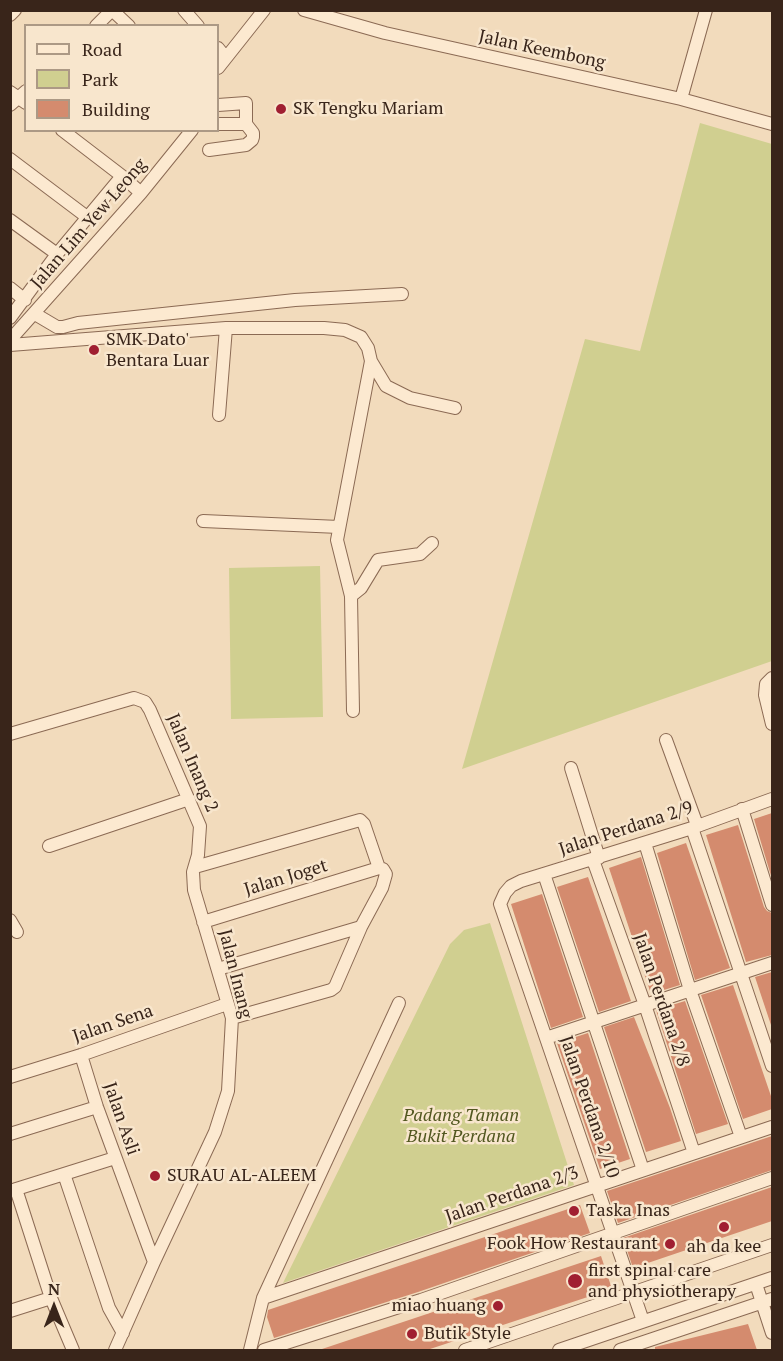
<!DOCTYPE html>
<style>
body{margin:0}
#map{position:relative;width:783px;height:1361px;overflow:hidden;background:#f2dbbc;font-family:"PT Serif",serif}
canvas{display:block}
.frame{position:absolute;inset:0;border:12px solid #39251a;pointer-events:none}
.legend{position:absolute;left:24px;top:24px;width:195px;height:108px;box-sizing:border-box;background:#f8e6cd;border:2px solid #ac9985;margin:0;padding:8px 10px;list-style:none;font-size:18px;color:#39251a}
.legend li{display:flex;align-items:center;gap:12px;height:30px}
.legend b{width:30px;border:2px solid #ac9985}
.north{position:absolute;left:24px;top:1277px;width:60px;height:60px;-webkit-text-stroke:4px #f8e6cd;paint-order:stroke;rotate:0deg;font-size:16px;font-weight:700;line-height:24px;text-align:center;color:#39251a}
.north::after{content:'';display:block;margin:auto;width:21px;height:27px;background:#39251a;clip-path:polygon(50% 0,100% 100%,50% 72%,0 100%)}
</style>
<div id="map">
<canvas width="783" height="1361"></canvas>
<div class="frame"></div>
<ul class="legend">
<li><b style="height:8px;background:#fce9d0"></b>Road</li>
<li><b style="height:16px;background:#d0cf90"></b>Park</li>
<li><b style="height:16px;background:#d48b6e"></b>Building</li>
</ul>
<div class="north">N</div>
</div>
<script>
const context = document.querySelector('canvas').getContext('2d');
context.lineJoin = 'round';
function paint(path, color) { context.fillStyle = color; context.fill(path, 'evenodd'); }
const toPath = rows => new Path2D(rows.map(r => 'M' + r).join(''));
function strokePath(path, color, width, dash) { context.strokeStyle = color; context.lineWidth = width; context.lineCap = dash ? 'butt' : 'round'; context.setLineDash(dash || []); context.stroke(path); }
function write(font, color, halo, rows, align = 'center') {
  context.font = font + ' "PT Serif",serif'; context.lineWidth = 5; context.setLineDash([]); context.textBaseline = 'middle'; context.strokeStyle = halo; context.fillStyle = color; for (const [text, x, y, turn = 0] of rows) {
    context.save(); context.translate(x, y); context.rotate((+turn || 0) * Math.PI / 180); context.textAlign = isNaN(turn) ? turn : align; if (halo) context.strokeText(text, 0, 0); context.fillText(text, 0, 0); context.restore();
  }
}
const green = toPath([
 [700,123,772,144,772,661,462,769,585,339,640,351],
 [320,566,323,717,231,719,229,568],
 [490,923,574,1185,283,1283,450,944,464,930]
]);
const building = toPath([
 [772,813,772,879,754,819],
 [738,825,764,907,767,911,772,913,772,955,746,962,706,835],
 [686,843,730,968,695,980,657,853],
 [641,857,680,985,651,994,609,868],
 [588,877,631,1001,599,1012,557,887],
 [542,894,583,1017,551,1028,511,904],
 [772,972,772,1025,771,1025,755,977],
 [733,985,772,1099,772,1109,743,1119,701,995],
 [685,1001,728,1124,696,1134,656,1010],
 [634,1017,670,1108,681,1141,646,1152,604,1027],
 [588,1033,630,1159,600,1169,557,1043],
 [772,1136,772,1170,618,1223,607,1191],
 [772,1187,772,1221,633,1268,623,1238],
 [580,1205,590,1233,418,1292,274,1338,267,1317,268,1310],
 [601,1256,612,1289,427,1350,322,1350,322,1349],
 [748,1324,757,1350,655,1350,655,1347]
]);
const minor = toPath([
 [112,10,129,26],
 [184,10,198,26],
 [304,10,385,33,681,99,772,124],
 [10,15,15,10],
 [96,26,112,10],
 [218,48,226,58],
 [218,68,264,10],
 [10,92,26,103],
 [681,99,706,10],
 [10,105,26,91],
 [218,124,246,124],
 [62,130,122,176,141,193],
 [209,150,246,145,252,140,253,137,253,133,246,124,246,103,218,105],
 [10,159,87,217],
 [10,220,57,254],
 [10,288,25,300],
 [35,314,57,327,63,327,78,323,295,300,402,294],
 [10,318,57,254,122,176],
 [10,340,141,193,192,130],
 [10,345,226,328,324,328,345,330,361,337,368,348,371,361,337,540,351,596,353,711],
 [371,361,386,386,410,398,455,408],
 [219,415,226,328],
 [203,521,339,527],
 [351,596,361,588,378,560,420,554,432,543],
 [772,678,766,684,765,695,772,724],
 [10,734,134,698,145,702,150,710,200,826,198,855,193,872,194,890,232,1018,228,1091,215,1132,154,1262,115,1350],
 [666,740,697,825],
 [571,768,599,858],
 [742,809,772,905],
 [692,828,772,1066],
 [645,843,690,990,741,1137],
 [49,846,189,799],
 [593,860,645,1005,694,1153],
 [195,867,360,820,364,824,379,868,383,869,386,874,382,888,361,927,335,987,331,990,232,1018],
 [544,874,643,1170],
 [10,920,17,932],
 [203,922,379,868],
 [218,969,361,927],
 [546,1038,772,963],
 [81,1055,97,1107,154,1262],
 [10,1077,81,1055,227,1004],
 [10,1134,97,1107],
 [64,1174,109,1308,123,1333],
 [16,1189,51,1298,73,1350],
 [10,1191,115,1158],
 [756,1284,772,1333],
 [263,1298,772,1127],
 [10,1311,51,1298],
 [643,1321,500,904,505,893,511,886,521,881,692,828,772,799],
 [250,1350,263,1298,399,1003],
 [264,1350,421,1300,772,1178],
 [465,1350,772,1245],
 [559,1350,772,1278],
 [620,1350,772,1299]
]);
const markers = [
 [281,109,6,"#a01f31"],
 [94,350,6,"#a01f31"],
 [155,1176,6,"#a01f31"],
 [574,1211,6,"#a01f31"],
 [724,1227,6,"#a01f31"],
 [670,1244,6,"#a01f31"],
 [575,1281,8,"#a01f31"],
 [498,1306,6,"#a01f31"],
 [412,1334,6,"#a01f31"]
];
const streetNames = [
 ["Jalan Keembong",542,50,12],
 ["Jalan Lim Yew Leong",89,224,-49],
 ["Jalan Inang 2",192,763,67],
 ["Jalan Perdana 2/9",626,829,-18],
 ["Jalan Joget",286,878,-17],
 ["Jalan Inang",235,974,76],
 ["Jalan Perdana 2/8",661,1000,71],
 ["Jalan Sena",113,1024,-19],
 ["Jalan Perdana 2/10",589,1107,71],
 ["Jalan Asli",121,1119,71],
 ["Jalan Perdana 2/3",512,1195,-19]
];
const poiNames = [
 ["SK Tengku Mariam",293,109],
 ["SMK Dato'",106,340],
 ["Bentara Luar",106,361],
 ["SURAU AL-ALEEM",167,1176],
 ["Taska Inas",586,1211],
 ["Fook How Restaurant",658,1244,"right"],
 ["ah da kee",724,1247,"center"],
 ["first spinal care",588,1271],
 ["and physiotherapy",588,1292],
 ["miao huang",486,1306,"right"],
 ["Butik Style",424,1334]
];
const parkNames = [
 ["Padang Taman",461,1116],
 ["Bukit Perdana",461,1137]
];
paint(green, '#d0cf90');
paint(building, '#d48b6e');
strokePath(minor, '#8b6a54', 14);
strokePath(minor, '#fce9d0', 12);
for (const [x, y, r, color] of markers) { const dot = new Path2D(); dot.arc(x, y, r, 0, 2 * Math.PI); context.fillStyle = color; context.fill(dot); strokePath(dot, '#f8e6cd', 2); }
write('18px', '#39251a', '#f8e6cd', streetNames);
write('18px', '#39251a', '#f8e6cd', poiNames, 'left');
write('italic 18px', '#51571f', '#f8e6cd', parkNames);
</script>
